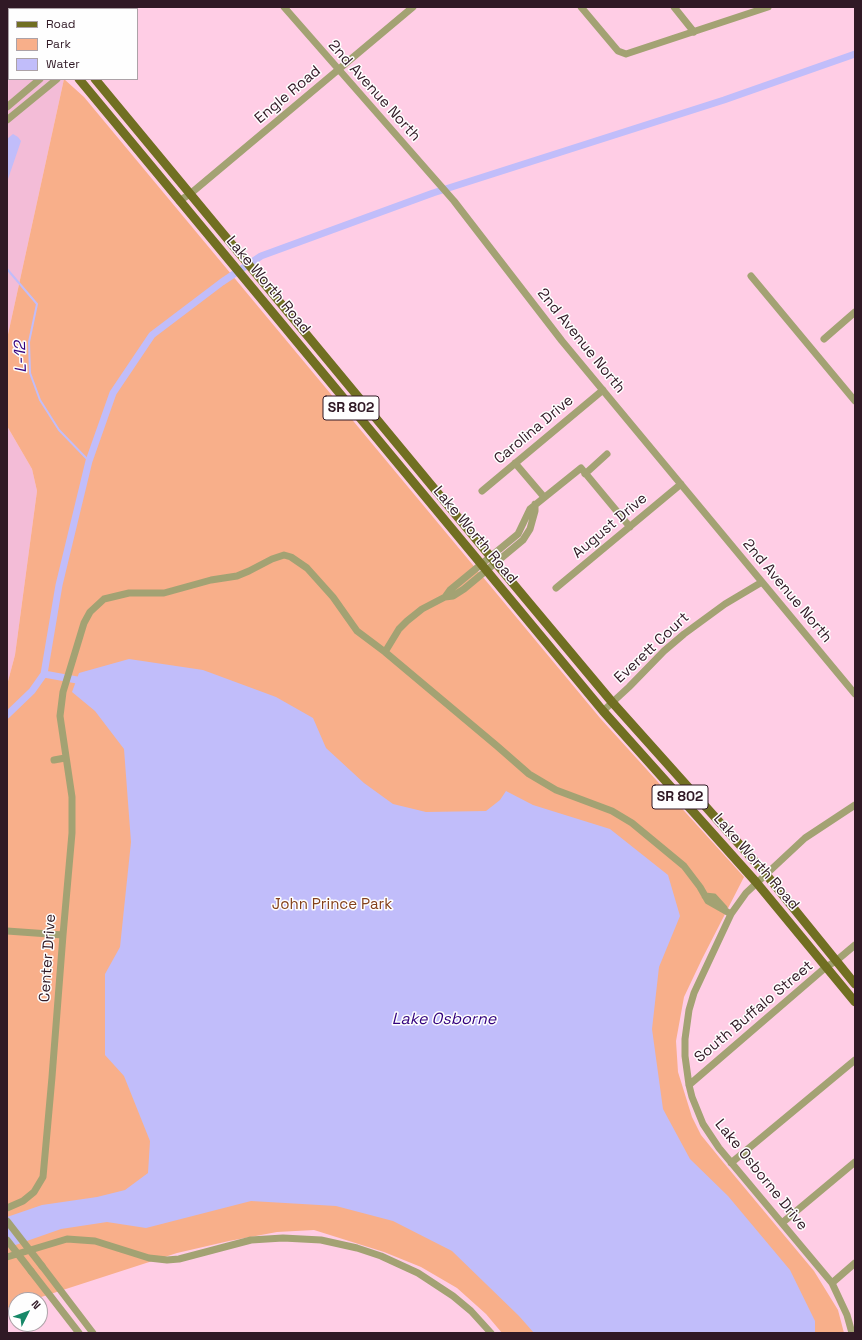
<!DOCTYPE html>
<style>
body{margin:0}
#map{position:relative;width:862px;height:1340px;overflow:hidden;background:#ffcde5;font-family:"Space Grotesk",sans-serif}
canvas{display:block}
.frame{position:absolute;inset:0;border:8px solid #301925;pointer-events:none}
.legend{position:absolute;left:8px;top:8px;width:130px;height:72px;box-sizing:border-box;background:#fefefe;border:1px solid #aca2a7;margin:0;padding:5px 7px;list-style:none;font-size:12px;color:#301925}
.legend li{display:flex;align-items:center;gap:8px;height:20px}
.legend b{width:20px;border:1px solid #aca2a7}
.north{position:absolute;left:8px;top:1292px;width:40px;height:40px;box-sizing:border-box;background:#fefefe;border:1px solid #aca2a7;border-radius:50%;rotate:48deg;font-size:11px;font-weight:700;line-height:16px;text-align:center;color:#301925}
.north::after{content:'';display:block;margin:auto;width:14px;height:18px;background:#178868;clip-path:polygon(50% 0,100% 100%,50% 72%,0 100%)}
</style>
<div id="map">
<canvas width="862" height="1340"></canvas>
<div class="frame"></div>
<ul class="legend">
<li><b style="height:5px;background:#716f22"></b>Road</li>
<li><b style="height:11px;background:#f8af8a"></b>Park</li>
<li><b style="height:11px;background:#c1bdfa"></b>Water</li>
</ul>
<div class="north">N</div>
</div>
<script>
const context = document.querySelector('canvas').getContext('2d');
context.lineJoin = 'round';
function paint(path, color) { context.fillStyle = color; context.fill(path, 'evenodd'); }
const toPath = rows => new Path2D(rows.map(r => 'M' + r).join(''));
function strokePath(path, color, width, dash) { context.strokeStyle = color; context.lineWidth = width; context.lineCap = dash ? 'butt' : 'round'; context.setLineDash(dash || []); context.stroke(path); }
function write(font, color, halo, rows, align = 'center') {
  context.font = font + ' "Space Grotesk",sans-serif'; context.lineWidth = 3; context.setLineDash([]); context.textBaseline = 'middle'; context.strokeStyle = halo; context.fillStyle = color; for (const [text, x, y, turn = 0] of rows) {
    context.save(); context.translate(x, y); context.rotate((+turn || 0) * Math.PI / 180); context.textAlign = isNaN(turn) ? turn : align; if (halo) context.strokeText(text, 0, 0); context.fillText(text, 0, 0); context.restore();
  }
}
const built = toPath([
 [7,7,9,9,9,79,64,79,7,339],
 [7,426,32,469,37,491,15,655,7,685]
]);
const green = toPath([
 [64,79,84,97,600,718,744,877,702,959,684,997,676,1041,678,1072,692,1117,701,1135,723,1162,814,1271,838,1310,844,1333,502,1333,486,1314,457,1288,421,1267,384,1252,314,1230,277,1232,229,1241,177,1253,32,1300,16,1300,16,1305,7,1308,7,685,15,655,37,491,32,469,7,426,7,339]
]);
const water = toPath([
 [13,134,18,137,21,141,7,182,7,139],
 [129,659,203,670,276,697,313,718,326,748,364,783,393,804,426,812,486,811,500,800,506,791,533,805,610,829,668,875,680,916,659,967,652,1029,663,1109,690,1159,728,1196,790,1270,815,1321,815,1333,534,1333,519,1316,452,1251,393,1221,336,1206,251,1201,146,1228,107,1222,61,1229,7,1248,7,1217,42,1205,97,1197,125,1190,148,1173,150,1141,124,1076,105,1055,105,974,120,947,131,842,124,749,95,711,72,692,79,673]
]);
const stream = toPath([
 [7,269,37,304,29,342,30,373,40,400,59,430,89,461]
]);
const canal = toPath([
 [44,674,77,680],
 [7,715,32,691,44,674,59,585,89,461,113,393,152,335,222,282,261,256,433,193,724,100,855,54]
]);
const minor = toPath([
 [284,7,454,201,562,341,855,694],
 [581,7,618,51,626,54,768,7],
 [674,7,694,32],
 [7,107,40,79],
 [7,120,57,79],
 [179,201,190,194,413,7],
 [751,276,855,401],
 [824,339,855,312],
 [515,463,544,497],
 [585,474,607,454],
 [482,491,603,390],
 [556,588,681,484],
 [445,597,453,596,464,589,523,540,530,529,535,511,535,504],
 [385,652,399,629,407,621,422,609,445,597,450,590,518,534,530,509,581,468,630,527],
 [603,711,629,687,664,651,684,634,725,604,762,582],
 [54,760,65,758],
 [705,896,714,897,724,908],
 [7,931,63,935],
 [689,1085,826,967,836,961,855,945],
 [731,1163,855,1060],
 [7,1208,23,1201,34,1192,43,1177,52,1077,63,935,72,833,72,797,60,716,63,692,84,623,90,612,104,599,129,593,164,593,211,580,237,576,249,571,272,559,284,555,291,557,307,568,333,597,357,631,385,652,497,746,529,774,556,790,612,811,632,823,684,866,700,887,708,901,731,914],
 [782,1223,855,1162],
 [7,1257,67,1239,95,1241,149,1258,167,1260,179,1259,251,1240,283,1238,321,1240,357,1248,381,1256,418,1273,453,1296,471,1311,491,1333],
 [42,1266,93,1333],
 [31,1271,79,1333],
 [832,1283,855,1263],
 [852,1333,847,1315,832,1283,719,1148,703,1124,692,1097,689,1085,685,1056,685,1039,689,1010,694,993,731,914,746,893,805,838,855,805]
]);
const major = toPath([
 [21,7,22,9],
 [38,7,39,9],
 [79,79,603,711,756,882,855,1002],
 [95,79,490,556,612,702,765,873,855,984]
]);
const minorBridge = toPath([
 [7,1221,42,1266],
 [7,1240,31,1271]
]);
const shields = [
 [351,408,56],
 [680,797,56]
];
const shieldNames = [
 ["SR 802",351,408],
 ["SR 802",680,797]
];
const streetNames = [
 ["2nd Avenue North",374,91,48],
 ["Engle Road",288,95,-40],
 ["Lake Worth Road",268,285,50],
 ["2nd Avenue North",581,341,51],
 ["Carolina Drive",534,430,-40],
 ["August Drive",610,526,-40],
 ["Lake Worth Road",475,535,50],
 ["2nd Avenue North",787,591,50],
 ["Everett Court",652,648,-43],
 ["Lake Worth Road",756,862,49],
 ["Center Drive",48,958,-86],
 ["South Buffalo Street",754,1012,-40],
 ["Lake Osborne Drive",761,1175,51]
];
const parkNames = [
 ["John Prince Park",332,905]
];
const waterNames = [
 ["L-12",21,357,-92],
 ["Lake Osborne",444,1020]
];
paint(built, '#f3bcd7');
paint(green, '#f8af8a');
paint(water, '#c1bdfa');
strokePath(stream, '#c1bdfa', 2);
strokePath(canal, '#c1bdfa', 7);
strokePath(minor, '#a3a273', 7);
strokePath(major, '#716f22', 9);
strokePath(minorBridge, '#a3a273', 7);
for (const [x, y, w] of shields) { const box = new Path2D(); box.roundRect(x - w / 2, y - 12, w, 24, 3); context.fillStyle = '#fefefe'; context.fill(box); strokePath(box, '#301925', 1); }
write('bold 14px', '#301925', null, shieldNames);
write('15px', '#301925', '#fefefe', streetNames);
write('15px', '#84411b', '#fefefe', parkNames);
write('italic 16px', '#32017e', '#fefefe', waterNames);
</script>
